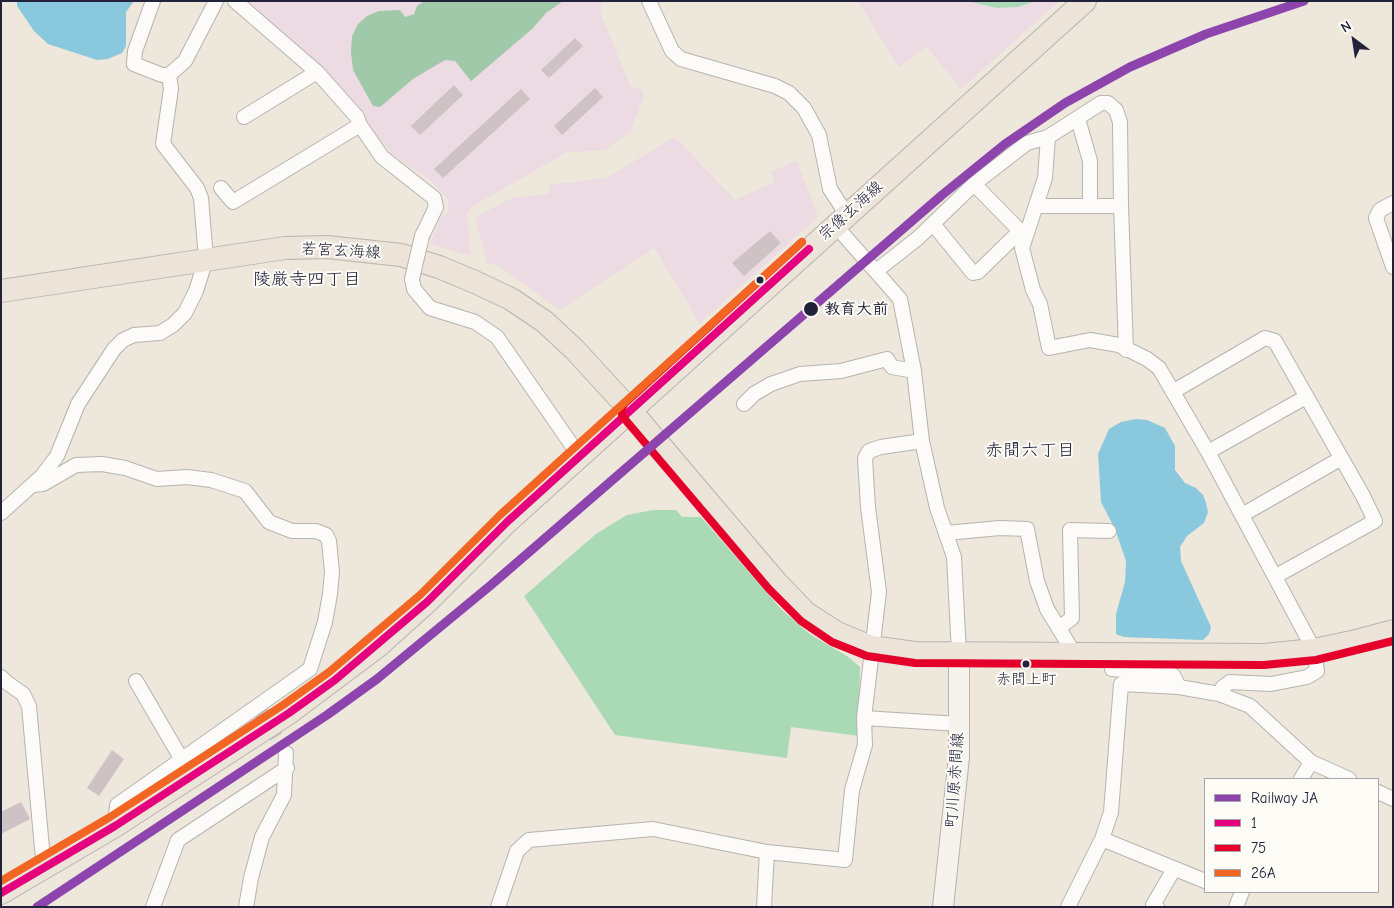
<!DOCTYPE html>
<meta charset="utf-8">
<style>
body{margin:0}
#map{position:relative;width:1394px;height:908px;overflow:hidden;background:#ede7dc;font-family:"Comic Neue",sans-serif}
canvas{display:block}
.frame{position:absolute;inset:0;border:2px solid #22223b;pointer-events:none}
.legend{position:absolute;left:1204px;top:778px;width:175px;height:115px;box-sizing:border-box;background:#fdfcf7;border:1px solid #a5a5ac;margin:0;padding:6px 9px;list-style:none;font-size:15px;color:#22223b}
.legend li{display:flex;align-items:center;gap:10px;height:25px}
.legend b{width:25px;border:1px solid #a5a5ac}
.north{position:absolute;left:1329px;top:15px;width:50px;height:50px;-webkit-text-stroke:4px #fdfcf7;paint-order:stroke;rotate:329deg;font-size:14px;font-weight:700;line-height:20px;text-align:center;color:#22223b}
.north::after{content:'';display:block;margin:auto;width:18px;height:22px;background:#22223b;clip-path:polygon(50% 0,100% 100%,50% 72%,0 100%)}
</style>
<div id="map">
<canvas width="1394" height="908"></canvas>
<div class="frame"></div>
<ul class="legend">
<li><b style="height:6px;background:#8e44ad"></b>Railway JA</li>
<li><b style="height:6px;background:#e5007d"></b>1</li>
<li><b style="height:6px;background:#e4002b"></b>75</li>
<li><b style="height:6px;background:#f26522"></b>26A</li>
</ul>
<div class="north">N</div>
</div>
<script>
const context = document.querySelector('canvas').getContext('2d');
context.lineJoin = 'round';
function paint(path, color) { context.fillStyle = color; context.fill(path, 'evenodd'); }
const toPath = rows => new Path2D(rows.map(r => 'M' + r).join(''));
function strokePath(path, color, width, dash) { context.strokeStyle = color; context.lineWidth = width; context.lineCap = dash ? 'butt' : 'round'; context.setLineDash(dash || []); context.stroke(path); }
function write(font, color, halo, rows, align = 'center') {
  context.font = font + ' "Comic Neue","Klee One",sans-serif'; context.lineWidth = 4; context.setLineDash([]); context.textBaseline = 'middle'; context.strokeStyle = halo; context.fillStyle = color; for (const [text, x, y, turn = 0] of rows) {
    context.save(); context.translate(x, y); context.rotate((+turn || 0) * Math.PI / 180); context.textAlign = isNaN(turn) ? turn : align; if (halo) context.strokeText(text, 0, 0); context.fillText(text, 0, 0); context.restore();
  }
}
const built = toPath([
 [243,1,599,1,602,2,600,12,623,69,631,86,642,90,644,96,631,131,606,150,567,152,475,205,467,213,471,256,430,244,441,217,449,212,448,199,429,179,392,154,345,96,301,49,257,10],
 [858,1,1059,1,961,89,926,46,899,68],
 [673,138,678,140,735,200,775,182,771,172,797,161,818,217,700,323,654,248,560,310,496,264,487,264,475,217,512,198,549,194,550,185,606,178]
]);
const green = toPath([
 [967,1,1035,1,1018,7,997,8],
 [653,510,676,510,682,517,701,517,781,609,811,635,847,656,860,667,859,736,791,727,787,758,615,735,524,596,596,534,627,515]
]);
const forest = toPath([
 [424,1,563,1,546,13,532,29,471,81,455,61,445,60,413,79,380,107,373,106,353,70,351,52,352,36,358,24,367,16,379,11,400,10,405,17,414,14,417,6]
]);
const water = toPath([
 [17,1,134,1,126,12,126,46,122,53,108,59,97,60,48,44,34,31,17,6],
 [1136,419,1147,420,1165,428,1175,446,1175,470,1185,483,1196,488,1203,495,1206,503,1208,512,1204,523,1187,536,1180,547,1181,561,1211,627,1209,634,1203,640,1124,637,1116,634,1116,614,1125,582,1126,561,1115,529,1101,502,1098,454,1109,429,1121,422]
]);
const building = toPath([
 [575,38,583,46,549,78,541,70],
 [454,85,463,95,420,135,411,126],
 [595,88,603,97,562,135,554,126],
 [521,89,530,99,443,178,434,169],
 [770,231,781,243,744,276,732,263],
 [112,750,124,759,99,796,87,788],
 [21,802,30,819,1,834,1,812]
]);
const minorTunnel = toPath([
 [258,707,286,753]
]);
const minor = toPath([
 [153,1,135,51,134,64,162,75,169,75,185,61,216,1],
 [235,1,317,72,357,117,360,125,382,157,434,198,436,207,422,236],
 [649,1,672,51,681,59,775,86,789,93,804,108,819,135,830,189,847,215],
 [244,117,317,72],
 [1078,119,1090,161,1090,206],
 [1048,137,1045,178,1022,248,1033,290,1040,304,1049,348,1090,340,1119,345,1147,359,1159,368,1208,452,1314,650,1317,671,1307,677,1271,684,1230,682,1223,687,1219,694],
 [974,184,1024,235],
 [221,188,233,202,360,125],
 [1393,203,1380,210,1376,218,1393,267],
 [1037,206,1121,206,1126,350],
 [933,224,973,273,978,272,1019,232],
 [835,225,900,299,914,371,922,441,937,508,954,557,959,653],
 [876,271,918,238,974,184,1027,143,1048,137,1101,103,1108,103,1116,110,1120,122,1121,206],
 [412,279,414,289,430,308,475,322,497,337,580,457],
 [1174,391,1265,338,1275,341,1363,496,1375,521,1276,576],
 [744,404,754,394,771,384,800,374,841,371,887,359,892,367,914,371],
 [1208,452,1306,397],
 [33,485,43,484,76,465,102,464,125,468,157,479,187,477,211,480,245,491,269,522,292,531,316,531,326,535,329,541,332,572,330,594,325,622,310,669,117,805,115,826],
 [1,513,42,476,57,456,78,404,114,349,123,340,134,335,160,333,173,325,185,313,196,291,206,259,201,198,197,188,163,144,171,89,169,75],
 [1242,515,1340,459],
 [946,533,1000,528,1027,529,1037,581,1047,609,1074,653],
 [1059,628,1072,618,1070,530,1109,531],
 [1109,653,1112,669,1173,675,1179,687],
 [1,677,6,682,23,694,29,706,44,870],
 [136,681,182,760],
 [864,718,959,724],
 [1301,779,1311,762],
 [1378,792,1393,799],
 [1102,839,1205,881],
 [153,907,178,840,287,768],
 [246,907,251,878,262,837,284,795,286,753],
 [498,907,517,851,529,840,653,829,767,852,845,860,852,790,865,745,864,718,879,592,868,507,865,458,869,451,881,447,922,441],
 [764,907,767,852],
 [1068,907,1102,839,1111,812,1121,684,1179,687,1219,694,1250,706,1311,762,1349,779],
 [1157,907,1153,905,1174,869],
 [1236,907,1242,892]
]);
const secondary = toPath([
 [943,907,959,757,959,653]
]);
const primary = toPath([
 [1,291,285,248,327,247,401,255,439,267,475,282,511,299,545,322,575,350,631,411,777,583,806,613,837,633,871,647,915,653,1264,655,1314,650,1352,642,1393,631],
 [1,893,115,826,289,713,377,647,427,602,507,522,1085,1]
]);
const minorBridge = toPath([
 [412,279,422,236]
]);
const bus1 = toPath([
 [1,893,115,826,289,713,335,680,427,602,507,522,809,249]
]);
const bus2 = toPath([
 [802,242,624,404,621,411,623,417,769,589,801,621,832,642,867,656,915,663,1264,665,1316,660,1393,641]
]);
const bus3 = toPath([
 [1,881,110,817,283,705,329,672,420,595,500,515,802,242]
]);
const rail1 = toPath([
 [37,907,327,715,377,679,491,585,942,195,1005,144,1065,103,1130,67,1206,34,1304,1]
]);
const markers = [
 [760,280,4.5,"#22223b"],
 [811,309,8,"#22223b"],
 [1026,664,4.5,"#22223b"]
];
const busNames = [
 ["赤間上町",1026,680]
];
const streetNames = [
 ["宗像玄海線",851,211,-42],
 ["若宮玄海線",341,251,3],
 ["町川原赤間線",955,780,-86]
];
const stopNames = [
 ["教育大前",824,309]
];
const neighbourhoodNames = [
 ["陵厳寺四丁目",307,280],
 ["赤間六丁目",1030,451]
];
paint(built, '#eddbe3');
paint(green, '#aad9b5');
paint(forest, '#9fc9a8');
paint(water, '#8ac8dd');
paint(building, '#cfc2c5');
strokePath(minorTunnel, '#c4c0bc', 14, [14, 7]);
strokePath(minor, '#b7b3ae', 16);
strokePath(secondary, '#b7b3ae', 22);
strokePath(primary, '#b7b3ae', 24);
strokePath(minor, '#fcfbfa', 14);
strokePath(secondary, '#f6f2ec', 20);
strokePath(primary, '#ece4d9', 22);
strokePath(minorBridge, '#b7b3ae', 16, []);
strokePath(minorBridge, '#fcfbfa', 14);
strokePath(bus1, '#e5007d', 8);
strokePath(bus2, '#e4002b', 8);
strokePath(bus3, '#f26522', 8);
strokePath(rail1, '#8e44ad', 9);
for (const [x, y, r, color] of markers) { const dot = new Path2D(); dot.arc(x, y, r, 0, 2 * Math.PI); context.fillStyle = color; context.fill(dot); strokePath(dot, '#fdfcf7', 2); }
write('15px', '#22223b', '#fdfcf7', busNames);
write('16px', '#22223b', '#fdfcf7', streetNames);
write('bold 16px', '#22223b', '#fdfcf7', stopNames, 'left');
write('18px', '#22223b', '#fdfcf7', neighbourhoodNames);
</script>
